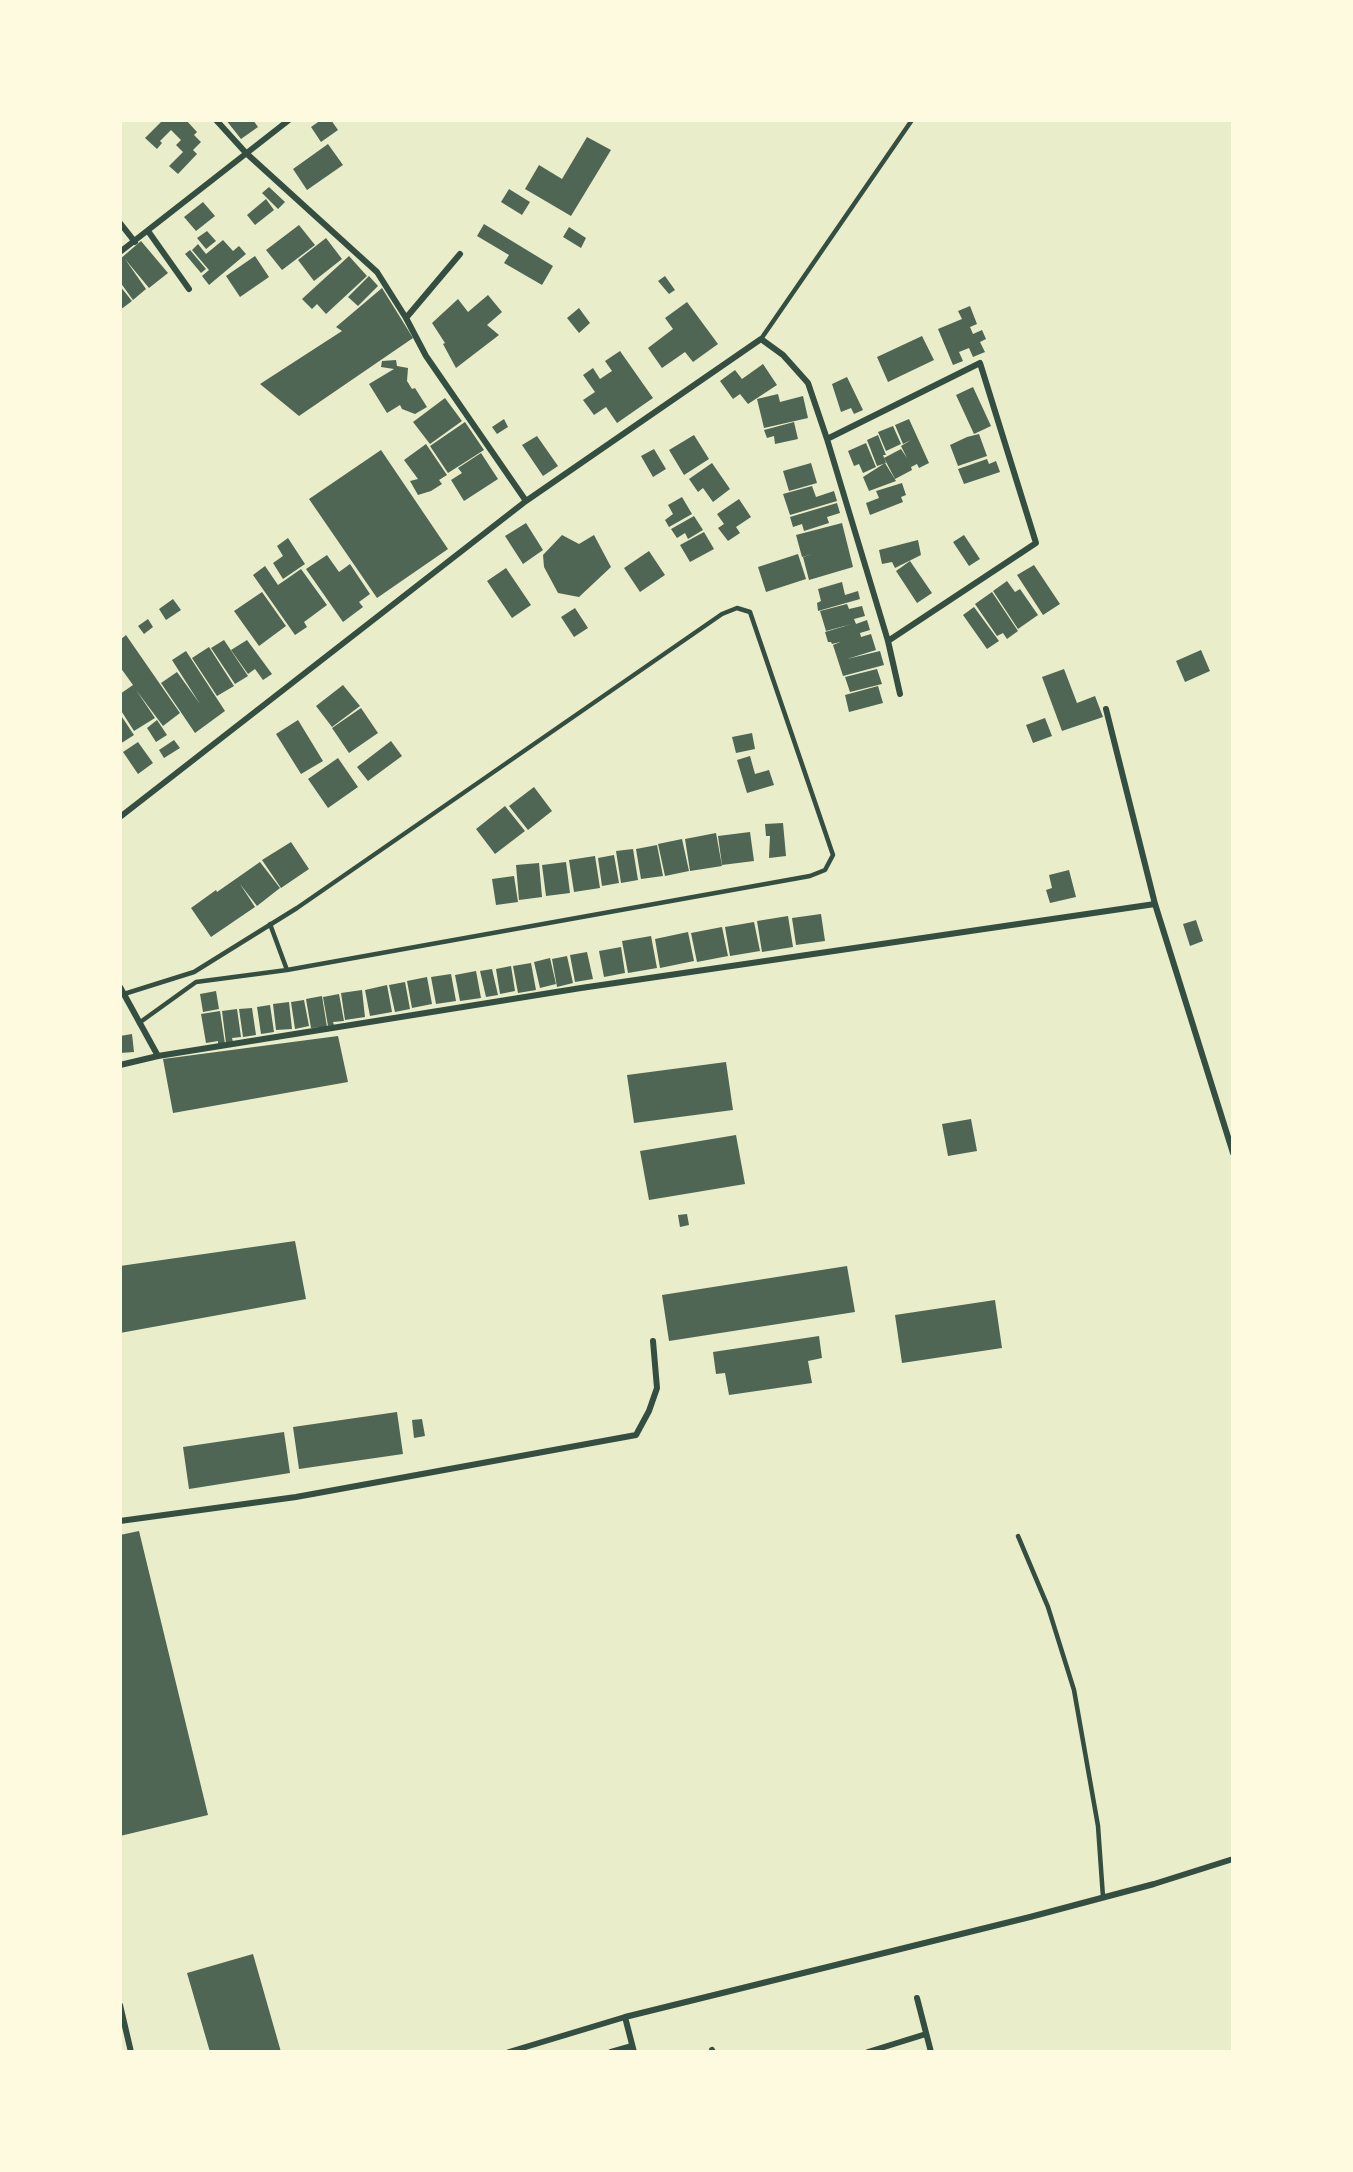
<!DOCTYPE html>
<style>
body{margin:0}
#map{position:relative;width:1353px;height:2172px;overflow:hidden;background:#e9edc9;font-family:Poppins,sans-serif}
canvas{display:block}
.frame{position:absolute;inset:0;border:122px solid #fefae0;pointer-events:none}
</style>
<div id="map">
<canvas width="1353" height="2172"></canvas>
<div class="frame"></div>
</div>
<script>
const context = document.querySelector('canvas').getContext('2d');
context.lineJoin = 'round';
function paint(path, color) { context.fillStyle = color; context.fill(path, 'evenodd'); }
const toPath = rows => new Path2D(rows.map(r => 'M' + r).join(''));
function strokePath(path, color, width, dash) { context.strokeStyle = color; context.lineWidth = width; context.lineCap = dash ? 'butt' : 'round'; context.setLineDash(dash || []); context.stroke(path); }
const building = toPath([
 [163,120,186,120,197,132,194,135,201,142,193,150,197,154,178,174,169,166,183,152,176,145,181,140,171,130,160,141,162,143,157,149,145,138],
 [226,120,253,120,258,127,241,139],
 [321,120,331,120,338,130,321,142,311,127],
 [587,137,611,150,571,216,525,189,539,165,562,179],
 [328,144,343,165,307,190,293,169],
 [269,187,285,202,278,209,262,193],
 [509,189,530,202,522,215,501,202],
 [266,199,274,210,255,225,247,215],
 [203,202,215,216,196,231,184,217],
 [484,224,553,266,542,285,504,263,509,255,477,236],
 [299,225,315,245,282,270,266,250],
 [569,227,586,238,581,248,563,237],
 [207,231,216,241,206,249,197,238],
 [326,238,342,259,314,281,298,260],
 [223,240,233,251,239,246,246,254,209,285,202,276,209,270,192,250,198,244,206,254],
 [141,241,168,273,149,288,125,259,146,289,133,300,120,282,120,259],
 [190,250,206,269,201,273,185,254],
 [255,256,269,277,240,297,226,276],
 [349,256,367,276,326,314,317,304,312,309,302,299],
 [369,276,378,286,358,306,348,297],
 [665,276,675,290,669,294,658,281],
 [120,286,132,301,120,310],
 [382,288,413,338,299,416,260,384,342,331,336,327],
 [488,295,502,312,487,325,499,335,456,368,443,344,445,343,432,323,458,299,468,312],
 [687,302,718,344,693,362,685,352,662,368,648,348,673,329,665,318],
 [970,306,977,324,970,327,973,334,982,330,986,339,980,342,985,352,973,357,969,348,959,352,963,361,953,365,938,329,962,319,958,311],
 [579,308,590,323,579,333,567,318],
 [922,336,934,360,888,382,877,357],
 [620,351,653,398,617,423,606,407,594,415,583,400,595,392,583,375,593,368,600,379,612,371,605,361],
 [396,360,397,366,408,368,407,381,412,389,415,388,427,407,415,414,402,409,400,405,387,413,369,384,394,369,381,367,382,361],
 [763,364,777,385,748,404,740,394,733,399,720,381,735,370,742,379],
 [847,377,863,410,854,414,851,408,841,412,832,384],
 [973,387,991,426,974,434,956,395],
 [778,394,780,402,803,396,808,418,764,428,757,399],
 [445,398,462,421,430,444,413,422],
 [504,419,508,427,497,434,492,427],
 [909,419,929,463,919,468,917,464,911,467,912,470,895,479,884,458,901,449,907,458,901,446,911,440,903,444,895,425],
 [465,422,484,450,448,473,430,446],
 [794,422,798,439,775,444,774,436,767,438,764,430],
 [893,426,901,444,886,451,878,432],
 [979,434,987,456,958,466,950,445,967,437],
 [694,435,709,459,684,475,669,450],
 [878,435,886,455,883,455,886,463,877,466,867,440],
 [537,436,558,466,543,476,522,445],
 [866,443,876,467,863,473,859,464,854,466,848,451],
 [426,444,447,475,439,480,442,484,431,491,418,495,410,481,418,479,404,460],
 [654,449,666,469,653,477,641,456],
 [381,450,448,549,377,598,309,499],
 [481,453,498,479,464,501,451,480,462,473,458,468],
 [987,459,989,464,996,461,1000,472,964,484,958,469],
 [712,463,730,489,713,502,703,488,698,492,689,479],
 [811,463,817,483,789,491,783,471],
 [885,463,896,481,869,491,863,477],
 [902,483,906,495,901,497,903,502,870,515,866,503,879,498,876,491],
 [812,486,816,497,834,491,837,501,790,515,783,494],
 [682,497,692,514,669,527,665,520,673,514,668,505],
 [739,499,751,517,736,527,740,533,728,541,718,528,724,524,717,514],
 [837,503,840,513,827,517,829,523,804,531,802,524,793,527,790,517],
 [694,516,703,530,688,539,685,533,677,538,671,529],
 [526,523,543,550,523,564,505,536],
 [842,523,853,567,809,580,803,557,813,554,802,557,796,535],
 [704,532,714,549,690,562,680,545],
 [562,535,579,544,594,535,611,567,579,597,558,593,544,567,543,555],
 [964,535,980,559,969,566,953,542],
 [288,538,305,564,283,579,273,563,283,556,277,546],
 [918,540,921,555,895,568,892,562,882,564,879,550],
 [649,551,665,575,640,592,624,568],
 [798,554,806,579,766,592,758,567],
 [327,555,339,572,350,564,370,594,359,602,363,607,343,622,306,569],
 [910,561,932,593,917,603,896,571],
 [1034,565,1060,604,1043,615,1017,575],
 [265,566,278,585,301,569,327,605,304,622,307,627,295,635,253,575],
 [506,568,531,605,512,618,487,581],
 [1007,581,1015,592,1020,589,1038,615,1018,629,993,591],
 [842,582,845,595,858,591,860,599,818,611,817,603,821,601,818,589],
 [262,592,286,626,259,646,234,611],
 [992,592,1018,631,1007,639,1003,633,997,636,975,604],
 [173,599,181,610,166,620,159,609],
 [847,604,849,609,862,606,865,616,854,619,856,624,867,620,870,630,860,633,861,637,871,634,876,650,847,659,880,651,884,665,843,676,833,645,840,642,832,644,831,642,828,642,825,632,852,624,826,631,820,611],
 [974,607,999,641,987,649,963,615],
 [575,608,588,628,574,637,561,617],
 [148,619,153,627,144,634,138,626],
 [126,635,180,713,163,726,136,690,155,718,134,731,120,709,120,694,133,685,120,667,120,640],
 [224,640,248,676,235,684,211,648],
 [247,640,272,674,263,680,255,669,248,674,231,650],
 [209,647,234,686,217,696,192,658],
 [1201,650,1210,671,1185,682,1176,661],
 [186,651,225,711,195,733,161,683,177,672,200,704,172,660],
 [877,669,882,684,850,692,845,677],
 [1064,669,1077,703,1095,696,1103,717,1062,731,1042,677],
 [343,685,360,706,332,727,316,706],
 [878,686,883,703,849,712,845,695],
 [361,708,378,733,349,753,332,728],
 [120,714,134,735,120,744],
 [1045,718,1052,736,1033,743,1026,725],
 [157,720,167,735,156,742,147,728],
 [298,720,323,761,301,774,276,734],
 [752,733,755,749,736,753,732,737],
 [174,740,180,748,164,758,159,750],
 [391,741,402,756,368,781,357,767],
 [138,742,153,763,138,774,123,752],
 [750,756,755,774,769,770,774,785,747,793,737,760],
 [338,758,358,787,328,808,308,779],
 [534,787,552,811,528,830,509,806],
 [505,806,525,831,495,854,476,829],
 [783,823,786,856,769,858,770,836,766,836,765,824],
 [750,832,754,861,722,865,718,836],
 [716,833,722,866,690,871,685,839],
 [682,839,689,871,665,876,658,844],
 [291,842,309,869,281,888,262,860],
 [657,845,663,876,641,879,636,849],
 [633,849,638,880,621,883,616,851],
 [614,855,619,883,602,886,598,858],
 [595,856,600,888,574,892,569,860],
 [260,862,280,888,257,906,240,884,255,907,211,937,191,908,216,890,217,892],
 [566,862,570,893,546,896,542,865],
 [539,863,542,897,519,900,516,865],
 [1069,870,1076,897,1050,903,1046,890,1052,888,1049,875],
 [514,876,518,902,496,905,492,879],
 [821,914,825,941,796,945,792,918],
 [788,916,793,947,762,952,757,921],
 [1196,920,1203,941,1190,946,1183,924],
 [754,922,760,951,730,956,725,927],
 [722,927,728,956,697,962,691,933],
 [688,932,694,961,660,968,655,939],
 [651,936,657,968,628,973,622,941],
 [621,947,625,973,604,977,599,951],
 [587,952,593,979,575,982,570,955],
 [567,956,573,983,557,987,552,959],
 [550,958,556,984,540,988,534,962],
 [531,963,536,990,518,993,513,966],
 [511,966,515,991,500,994,496,969],
 [492,969,498,995,486,997,480,971],
 [476,971,481,998,460,1001,455,975],
 [451,974,456,1001,436,1004,431,977],
 [427,977,432,1004,412,1008,407,981],
 [405,982,410,1009,395,1012,389,985],
 [387,985,392,1012,370,1016,365,990],
 [362,990,365,1017,345,1020,341,993],
 [216,991,219,1009,203,1012,200,994],
 [339,994,344,1021,333,1022,334,1025,328,1026,323,997],
 [322,996,327,1027,311,1028,306,999],
 [304,1000,309,1026,295,1029,291,1002],
 [289,1002,292,1029,276,1030,273,1004],
 [270,1005,274,1032,261,1034,257,1007],
 [252,1008,256,1035,243,1037,239,1009],
 [237,1009,241,1037,232,1038,233,1042,226,1043,222,1011],
 [220,1011,225,1044,218,1045,218,1041,206,1043,201,1014],
 [132,1034,134,1052,120,1053,120,1036],
 [338,1036,348,1082,173,1113,163,1059],
 [726,1062,733,1110,634,1123,627,1075],
 [971,1119,977,1151,948,1156,942,1124],
 [736,1135,745,1184,649,1200,640,1151],
 [687,1214,689,1225,680,1227,678,1215],
 [295,1241,306,1299,120,1333,120,1266],
 [847,1266,855,1312,669,1341,662,1295],
 [995,1300,1002,1348,902,1363,895,1315],
 [819,1336,822,1358,808,1361,812,1383,729,1395,725,1373,716,1374,713,1352],
 [397,1412,403,1454,299,1469,293,1427],
 [422,1419,425,1436,414,1438,412,1420],
 [284,1432,290,1473,189,1489,183,1447],
 [139,1531,208,1815,120,1836,120,1535],
 [253,1954,281,2052,210,2052,187,1973]
]);
const service = toPath([
 [761,339,912,120],
 [270,924,287,970],
 [124,994,194,972,297,908,722,614,737,608,750,612,833,855,825,870,810,876,287,970,196,982,139,1023],
 [1018,1536,1048,1607,1074,1690,1098,1826,1103,1897]
]);
const minor = toPath([
 [216,120,246,153,377,272,406,318,426,356,526,501],
 [120,223,135,242],
 [148,231,189,289],
 [120,252,289,120],
 [406,318,460,254],
 [827,439,980,363,1036,543,888,641],
 [1106,709,1155,904,1233,1153],
 [120,817,526,501,761,339,783,355,808,383,827,439,888,641,900,694],
 [120,987,158,1056],
 [120,1065,158,1056,581,988,1155,904],
 [120,1521,296,1497,636,1435,649,1411,657,1388,653,1341],
 [917,1998,931,2052],
 [120,2005,131,2052],
 [625,2017,634,2052],
 [712,2050,713,2052],
 [509,2052,625,2017,1030,1917,1154,1884,1233,1859],
 [611,2052,632,2046],
 [868,2052,926,2034]
]);
paint(building, '#4f6655');
strokePath(service, '#344e41', 4.5);
strokePath(minor, '#344e41', 6);
</script>
